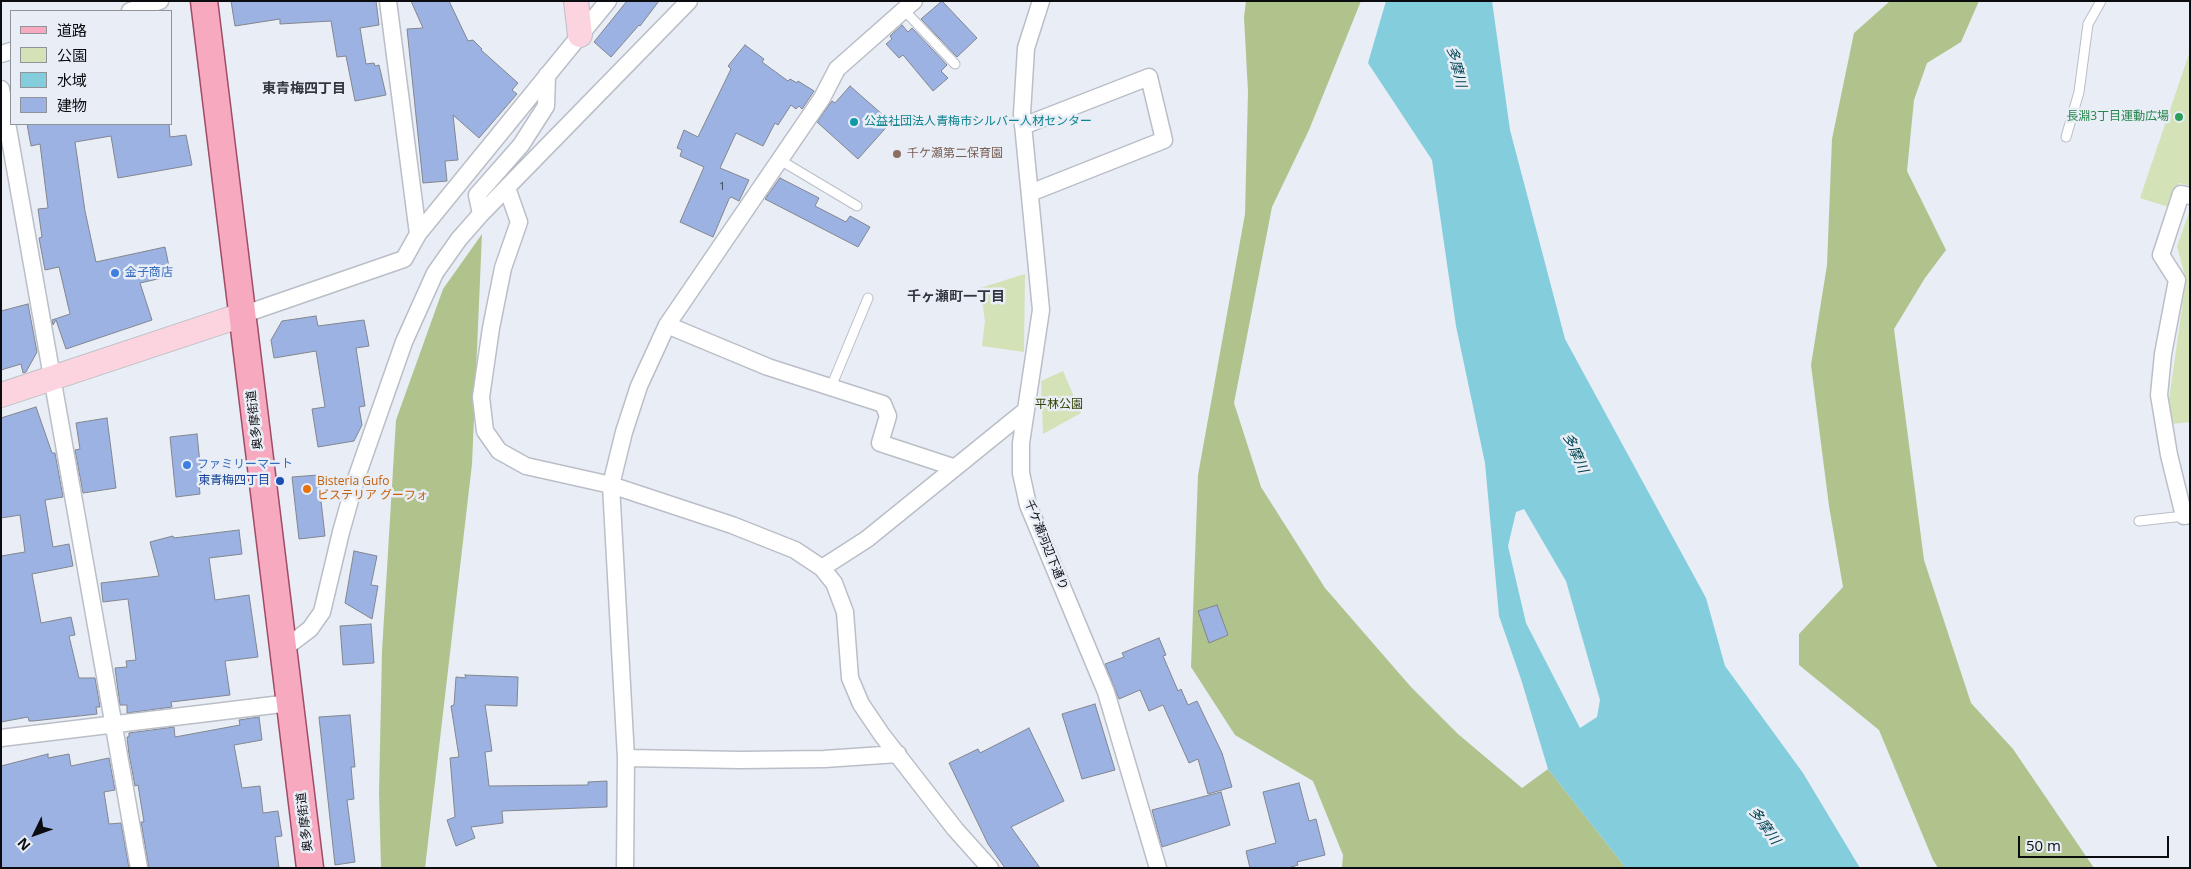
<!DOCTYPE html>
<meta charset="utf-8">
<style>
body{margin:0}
#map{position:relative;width:2191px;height:869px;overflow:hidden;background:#e8edf6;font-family:"Open Sans","Noto Sans JP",sans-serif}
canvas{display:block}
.frame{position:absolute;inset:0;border:2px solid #0b0c0f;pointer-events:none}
.legend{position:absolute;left:10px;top:10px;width:162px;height:115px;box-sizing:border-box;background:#e8edf6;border:1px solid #90939a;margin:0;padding:6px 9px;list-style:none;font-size:15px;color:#0b0c0f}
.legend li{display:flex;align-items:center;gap:10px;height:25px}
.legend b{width:25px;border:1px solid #90939a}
.north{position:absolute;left:10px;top:809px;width:50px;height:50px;-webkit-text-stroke:4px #e8edf6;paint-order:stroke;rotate:228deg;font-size:14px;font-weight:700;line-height:20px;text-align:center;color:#0b0c0f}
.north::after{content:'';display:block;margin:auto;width:18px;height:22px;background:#0b0c0f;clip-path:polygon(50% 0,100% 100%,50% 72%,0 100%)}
.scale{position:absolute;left:2018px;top:836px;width:151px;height:22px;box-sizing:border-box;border:2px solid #0b0c0f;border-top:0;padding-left:6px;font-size:15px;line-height:18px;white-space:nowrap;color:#0b0c0f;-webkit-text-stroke:4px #e8edf6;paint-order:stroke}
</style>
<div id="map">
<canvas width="2191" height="869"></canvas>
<div class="frame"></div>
<ul class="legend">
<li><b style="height:6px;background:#f7a9c0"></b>道路</li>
<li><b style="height:14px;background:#d3e2b7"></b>公園</li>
<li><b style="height:14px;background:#83cddd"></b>水域</li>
<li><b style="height:14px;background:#9bb2e3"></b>建物</li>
</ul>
<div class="north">N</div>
<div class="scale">50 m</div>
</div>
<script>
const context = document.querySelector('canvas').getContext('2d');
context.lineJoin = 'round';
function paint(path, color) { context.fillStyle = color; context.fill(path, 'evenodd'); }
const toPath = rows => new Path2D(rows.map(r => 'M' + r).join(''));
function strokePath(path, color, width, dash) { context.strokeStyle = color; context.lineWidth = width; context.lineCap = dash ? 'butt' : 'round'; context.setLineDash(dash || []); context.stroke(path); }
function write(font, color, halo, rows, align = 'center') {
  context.font = font + ' "Open Sans","Noto Sans JP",sans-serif'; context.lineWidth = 5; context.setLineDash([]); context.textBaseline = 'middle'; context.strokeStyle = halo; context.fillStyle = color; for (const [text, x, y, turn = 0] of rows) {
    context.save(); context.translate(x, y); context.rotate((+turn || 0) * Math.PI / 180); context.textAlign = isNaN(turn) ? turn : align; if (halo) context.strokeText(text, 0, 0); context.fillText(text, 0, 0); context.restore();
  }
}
const green = toPath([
 [2190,51,2190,186,2179,183,2172,208,2140,198],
 [2190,210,2190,422,2171,424,2168,407,2186,280,2177,246],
 [1025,274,1024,352,982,346,985,321,980,288],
 [1063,371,1081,413,1043,434,1041,381]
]);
const forest = toPath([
 [1246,1,1361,1,1309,130,1272,207,1234,403,1261,487,1325,588,1411,687,1458,734,1522,788,1548,769,1626,868,1342,868,1343,855,1313,781,1235,735,1191,667,1198,475,1245,214,1248,92,1244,17],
 [1890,1,1979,1,1961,42,1927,63,1914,100,1907,171,1946,250,1925,278,1894,329,1924,560,1971,703,2013,749,2094,868,1938,868,1933,860,1879,730,1799,665,1799,634,1843,587,1829,506,1811,365,1827,265,1832,139,1854,33],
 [482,234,472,464,425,868,381,868,379,793,382,651,396,420,443,289]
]);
const water = toPath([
 [1386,1,1492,1,1510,130,1565,339,1706,598,1725,666,1803,773,1860,868,1626,868,1548,769,1521,679,1499,616,1485,463,1456,326,1432,160,1368,63],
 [1524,509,1566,581,1600,700,1597,717,1580,728,1526,623,1508,546,1516,512]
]);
const building = toPath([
 [231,1,376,1,379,25,360,28,366,64,374,63,375,66,379,65,386,95,355,101,346,56,337,57,331,21,280,24,280,19,235,26,231,1],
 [411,1,449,1,468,41,473,40,482,49,481,50,518,83,512,90,517,94,479,138,453,115,458,160,445,161,447,181,423,183,407,29,423,28,411,1],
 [627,1,659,1,640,26,639,25,611,57,594,42,627,1],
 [942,1,977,38,957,57,921,19,942,1],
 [902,25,908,32,912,28,947,65,941,71,948,78,933,91,903,55,899,58,886,44,892,39,890,36,902,25],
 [745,45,764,59,762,62,788,81,790,79,797,83,798,81,814,91,802,109,799,106,796,109,791,105,778,125,775,123,763,146,736,133,720,168,749,180,739,201,731,197,729,199,713,237,680,222,704,167,680,156,682,150,677,148,684,130,698,137,731,69,728,66,745,45],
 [850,86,891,122,858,159,817,122,832,101,835,103,850,86],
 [27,124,169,124,170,137,186,135,192,165,118,178,111,136,75,142,85,211,96,262,165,247,171,276,140,283,152,320,66,349,56,320,53,325,52,320,70,314,59,267,45,270,39,238,42,237,38,209,48,208,40,144,31,146,27,124],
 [780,178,819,198,815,206,846,222,850,216,870,227,858,247,765,199,780,178],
 [28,304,37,352,26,372,23,373,21,364,1,370,1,311,28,304],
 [316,316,318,326,364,320,369,346,356,348,365,406,359,407,362,425,354,441,318,447,312,409,325,407,316,351,274,358,271,340,282,321,316,316],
 [36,407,52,453,55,453,63,497,45,500,53,547,69,544,73,566,32,574,41,623,71,617,75,635,69,636,79,678,95,678,100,707,96,707,97,714,33,721,29,721,28,717,1,722,1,556,25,552,20,515,1,518,1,418,36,407],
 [107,418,116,488,83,493,75,450,80,449,76,423,107,418],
 [197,434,202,483,199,483,200,494,176,497,170,437,197,434],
 [318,475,325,536,299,539,292,477,318,475],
 [239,530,242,554,209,558,215,600,249,595,258,657,225,661,230,695,171,702,172,707,127,713,127,705,120,705,115,668,127,667,126,661,136,660,128,599,103,602,101,583,159,576,150,542,173,536,174,538,239,530],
 [354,551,377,556,371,585,378,586,372,619,345,603,354,551],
 [1217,605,1228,635,1209,643,1198,611,1217,605],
 [371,624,374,663,343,665,340,626,371,624],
 [1159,638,1166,655,1163,656,1178,691,1181,689,1188,705,1197,701,1222,753,1232,787,1208,794,1198,759,1189,763,1163,705,1149,711,1140,690,1119,699,1105,664,1124,657,1122,653,1159,638],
 [465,675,518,677,517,706,485,705,492,751,485,752,489,786,588,785,588,782,607,781,607,807,502,811,503,823,471,827,475,838,456,846,447,820,455,817,450,758,459,757,451,706,454,705,456,677,466,678,465,675],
 [1095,704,1115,770,1082,779,1062,714,1095,704],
 [350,715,355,767,351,767,354,799,347,800,355,862,335,865,319,717,350,715],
 [259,717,262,740,234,745,242,788,260,786,263,813,278,811,282,836,275,837,279,868,149,868,141,822,144,822,138,785,135,786,129,754,127,737,129,737,129,733,174,727,175,737,240,725,239,720,259,717],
 [1029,728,1064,801,1011,827,1040,868,1005,868,988,844,949,763,978,749,980,753,1029,728],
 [48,754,48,758,69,754,71,766,109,758,115,790,104,792,109,824,121,823,129,868,1,868,1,766,48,754],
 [1299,783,1309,821,1316,819,1325,855,1297,862,1298,865,1288,868,1250,868,1246,851,1276,843,1263,792,1299,783],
 [1221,792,1230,825,1162,847,1152,810,1221,792]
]);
const lane = toPath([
 [905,11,955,64],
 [2066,137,2079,92,2088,24,2101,1],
 [780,160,857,206],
 [831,387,868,298],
 [2139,521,2184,516]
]);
const street = toPath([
 [388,1,418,234],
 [1041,1,1026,48,1022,114,1041,310,1021,443,1021,473,1028,505,1106,692,1158,868],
 [130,11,160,1],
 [1,54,11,51],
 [1,89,139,868],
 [1023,126,1149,77,1164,140,1030,193],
 [507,188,519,222,503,268,491,328,481,397,485,431,499,451,526,466,611,485,732,525,795,550,822,568,834,583,845,612,850,678,861,704,882,735,955,829,990,868],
 [2190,196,2181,194,2161,255,2177,280,2163,354,2159,395,2169,455,2184,516,2190,515],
 [481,214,477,195,521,145,546,106,547,75],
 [242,315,404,259,418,234,608,1],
 [667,325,768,367,883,404,888,416,880,443,953,467],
 [822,568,867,539,1025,411],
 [285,648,310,629,322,612,341,532,356,479,404,342,435,273,459,239,481,214,689,1],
 [1,738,290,703],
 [626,758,741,760,824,759,898,754],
 [625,868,626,758,611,485,624,432,639,386,667,325,822,98,837,69,914,1]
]);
const secondary = toPath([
 [576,1,580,35],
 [1,395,242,315]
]);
const primary = toPath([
 [204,1,310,868]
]);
const markers = [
 [2179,117,5,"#2e9e5b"],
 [854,122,5,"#0f9aa8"],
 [897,154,5,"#8d6e63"],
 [115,273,5,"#3f7fe0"],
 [187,465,5,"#3f7fe0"],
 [280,481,5,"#1a4fb4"],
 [307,489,5,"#e8710a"]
];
const numberNames = [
 ["1",722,187]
];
const leisureNames = [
 ["長淵3丁目運動広場",2169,117]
];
const cultureNames = [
 ["公益社団法人青梅市シルバー人材センター",864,122]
];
const educationNames = [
 ["千ケ瀬第二保育園",907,154]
];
const shopNames = [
 ["金子商店",125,273],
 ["ファミリーマート",197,465]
];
const parkNames = [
 ["平林公園",1059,405]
];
const streetNames = [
 ["奥多摩街道",255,420,-97],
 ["千ケ瀬河辺下通り",1046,545,68],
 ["奥多摩街道",305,822,-97]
];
const transitNames = [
 ["東青梅四丁目",270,481]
];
const foodNames = [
 ["Bisteria Gufo",317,482],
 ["ビステリア グーフォ",317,496]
];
const waterNames = [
 ["多摩川",1456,67,76],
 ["多摩川",1575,453,66],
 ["多摩川",1764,826,54]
];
const neighbourhoodNames = [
 ["東青梅四丁目",304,89],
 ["千ヶ瀬町一丁目",956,297]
];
paint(green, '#d3e2b7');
paint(forest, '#b0c38d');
paint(water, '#83cddd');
paint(building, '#9bb2e3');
strokePath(building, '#82868e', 1);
strokePath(lane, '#babec7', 11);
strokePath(street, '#babec7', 19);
strokePath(secondary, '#babec7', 26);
strokePath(primary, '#a14c67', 29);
strokePath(lane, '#fff', 9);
strokePath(street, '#fff', 16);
strokePath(secondary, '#fbd4e0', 24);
strokePath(primary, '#f7a9c0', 26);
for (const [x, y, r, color] of markers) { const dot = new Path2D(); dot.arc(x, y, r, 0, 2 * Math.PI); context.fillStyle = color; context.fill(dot); strokePath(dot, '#e8edf6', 2); }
write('10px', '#2f3644', null, numberNames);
write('12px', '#27864d', '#e8edf6', leisureNames, 'right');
write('12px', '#0d838f', '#e8edf6', cultureNames, 'left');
write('12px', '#785e54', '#e8edf6', educationNames, 'left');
write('12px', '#366cbe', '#e8edf6', shopNames, 'left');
write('12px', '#324203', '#e8edf6', parkNames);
write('12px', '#0b0c0f', '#e8edf6', streetNames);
write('12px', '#164399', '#e8edf6', transitNames, 'right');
write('12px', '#c56008', '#e8edf6', foodNames, 'left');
write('italic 14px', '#004551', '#e8edf6', waterNames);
write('bold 14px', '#33363e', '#e8edf6', neighbourhoodNames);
</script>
